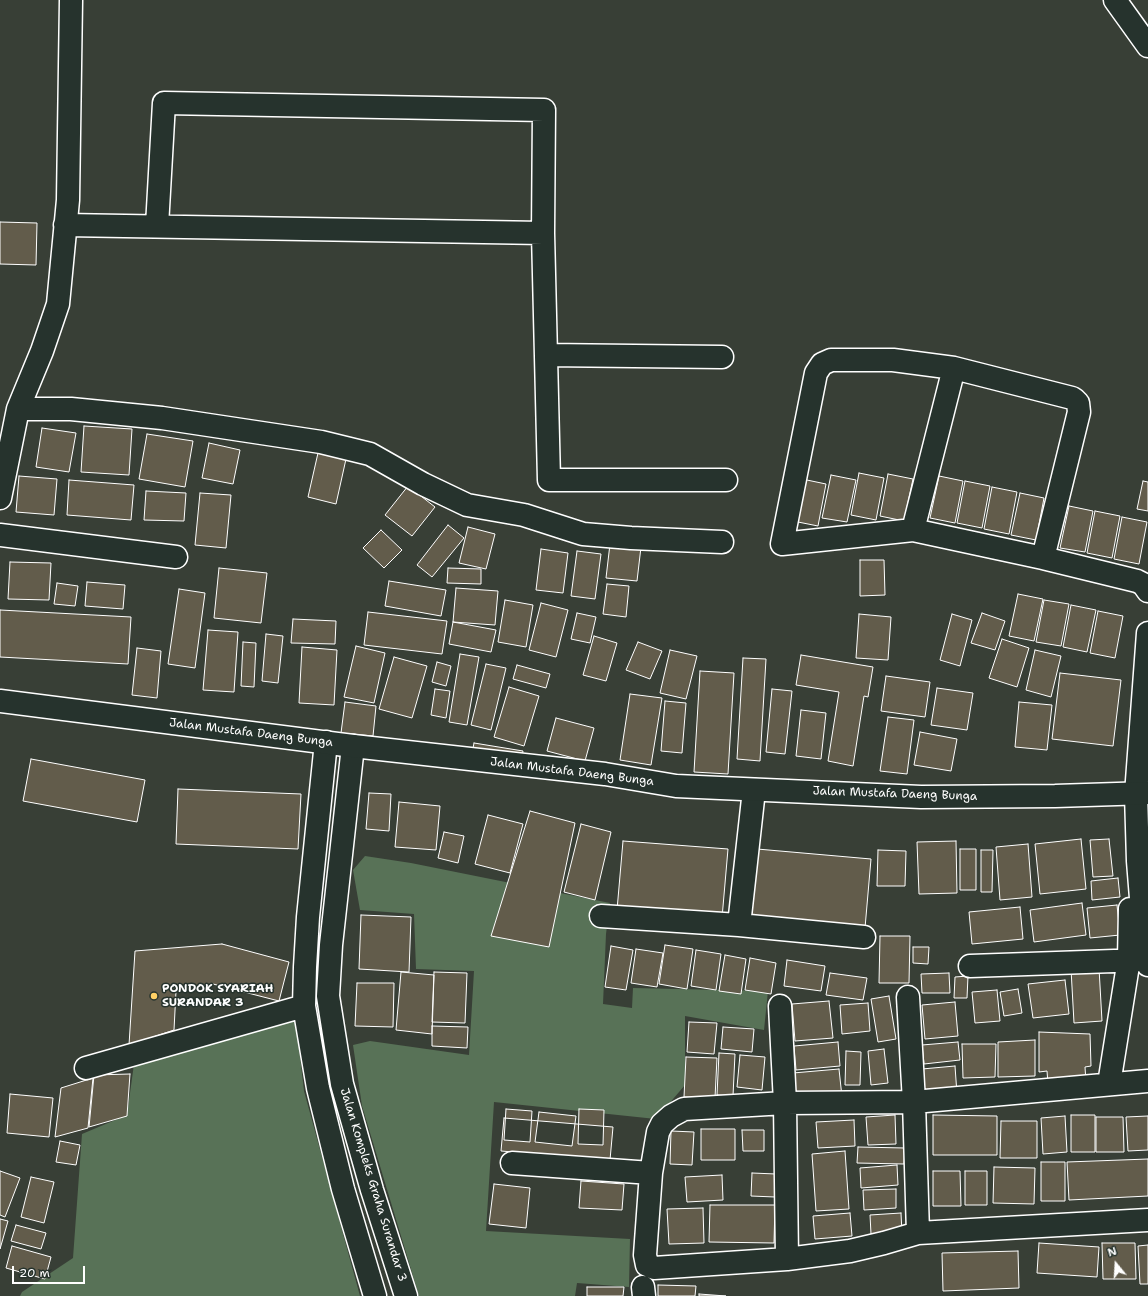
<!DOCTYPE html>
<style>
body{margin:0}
#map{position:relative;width:1148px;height:1296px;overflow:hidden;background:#383f36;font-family:"Shantell Sans",sans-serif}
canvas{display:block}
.north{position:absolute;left:1096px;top:1244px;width:40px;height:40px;-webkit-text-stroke:3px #26332d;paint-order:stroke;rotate:342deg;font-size:11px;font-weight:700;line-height:16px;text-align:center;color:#fff}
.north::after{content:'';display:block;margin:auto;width:14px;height:18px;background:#fff;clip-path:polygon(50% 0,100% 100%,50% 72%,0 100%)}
.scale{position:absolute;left:12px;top:1266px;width:73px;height:18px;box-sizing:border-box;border:2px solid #fff;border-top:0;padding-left:5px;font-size:12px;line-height:14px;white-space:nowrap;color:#fff;-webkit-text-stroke:3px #26332d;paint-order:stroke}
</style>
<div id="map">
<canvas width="1148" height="1296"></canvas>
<div class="north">N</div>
<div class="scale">20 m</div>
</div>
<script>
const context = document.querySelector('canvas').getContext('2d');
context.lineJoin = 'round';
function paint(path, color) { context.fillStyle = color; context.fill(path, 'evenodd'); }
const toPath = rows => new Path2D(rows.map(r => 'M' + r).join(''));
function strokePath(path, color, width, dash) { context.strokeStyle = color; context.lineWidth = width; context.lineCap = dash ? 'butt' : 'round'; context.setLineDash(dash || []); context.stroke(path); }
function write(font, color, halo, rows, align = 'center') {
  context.font = font + ' "Shantell Sans",sans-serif'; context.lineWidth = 3; context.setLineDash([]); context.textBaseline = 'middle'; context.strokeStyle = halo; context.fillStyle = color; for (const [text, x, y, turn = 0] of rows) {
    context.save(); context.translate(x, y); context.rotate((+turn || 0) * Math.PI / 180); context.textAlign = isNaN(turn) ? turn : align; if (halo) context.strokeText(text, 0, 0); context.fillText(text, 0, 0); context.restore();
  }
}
const green = toPath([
 [365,856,411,863,610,903,606,934,603,1004,632,1008,633,988,768,991,764,1030,685,1016,685,1085,656,1119,494,1102,486,1231,630,1239,629,1287,577,1283,575,1296,419,1296,362,1106,353,1045,370,1041,469,1055,474,971,416,969,414,914,360,910,353,870],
 [295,1013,304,1091,360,1296,20,1296,22,1292,73,1258,82,1134,127,1115,134,1064]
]);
const building = toPath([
 [0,222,37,223,36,265,0,264,0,222],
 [84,426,132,429,129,475,81,472,84,426],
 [42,428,76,433,69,472,36,467,42,428],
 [147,434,193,441,185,487,139,479,147,434],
 [209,443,240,450,233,484,202,478,209,443],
 [318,453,346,459,336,504,308,497,318,453],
 [859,473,884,478,876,520,851,515,859,473],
 [888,474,913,479,904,521,880,516,888,474],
 [831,475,856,480,847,522,822,518,831,475],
 [19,476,57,479,54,515,16,512,19,476],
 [939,476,963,481,955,523,930,518,939,476],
 [802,479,826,484,818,526,793,521,802,479],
 [69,480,134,485,131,520,67,515,69,480],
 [965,481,990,486,982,528,957,523,965,481],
 [1143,481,1148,482,1148,511,1137,509,1143,481],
 [408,486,435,507,412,536,385,515,408,486],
 [992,487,1017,492,1009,534,984,529,992,487],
 [146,491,186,493,184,521,144,520,146,491],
 [200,493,231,495,226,548,195,545,200,493],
 [1020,493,1044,498,1036,540,1011,535,1020,493],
 [1069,506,1093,511,1085,552,1060,548,1069,506],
 [1095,511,1120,516,1112,558,1087,553,1095,511],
 [1122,517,1147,522,1139,564,1114,559,1122,517],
 [448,525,464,538,432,577,417,565,448,525],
 [468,527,495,534,486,569,459,563,468,527],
 [381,530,402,550,384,568,363,548,381,530],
 [610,544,641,547,637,581,606,578,610,544],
 [541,549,568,553,563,593,536,590,541,549],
 [577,551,601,554,595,599,571,596,577,551],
 [860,560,884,560,885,595,860,596,860,560],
 [10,562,51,563,49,600,8,599,10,562],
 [219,568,267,573,261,623,214,618,219,568],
 [448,568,481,569,481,584,447,583,448,568],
 [389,581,446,590,441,616,385,606,389,581],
 [87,582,125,585,123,609,85,606,87,582],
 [57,583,78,586,75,606,54,604,57,583],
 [607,584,629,586,626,617,603,614,607,584],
 [456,588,498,591,495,625,453,622,456,588],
 [179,589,205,593,195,668,168,664,179,589],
 [1018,594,1043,599,1034,641,1009,636,1018,594],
 [505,600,533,605,526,647,498,642,505,600],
 [1044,600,1069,604,1061,646,1036,642,1044,600],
 [541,603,568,610,556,657,529,650,541,603],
 [1071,605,1096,610,1087,652,1063,647,1071,605],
 [0,610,131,617,128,664,0,657,0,610],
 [1098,611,1123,616,1115,658,1090,653,1098,611],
 [368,612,447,621,442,654,364,645,368,612],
 [577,613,596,617,590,643,571,639,577,613],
 [982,613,1005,621,995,650,971,643,982,613],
 [859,614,891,617,888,660,856,658,859,614],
 [952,614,972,620,960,666,940,660,952,614],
 [293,619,336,621,335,644,291,643,293,619],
 [453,622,496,630,491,652,449,644,453,622],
 [208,630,238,632,234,692,203,690,208,630],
 [266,634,283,636,278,683,262,681,266,634],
 [594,636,617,643,606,681,583,675,594,636],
 [1002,639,1029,648,1017,687,989,678,1002,639],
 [243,642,256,643,254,687,241,686,243,642],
 [638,642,662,651,650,679,626,670,638,642],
 [356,646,385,653,374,703,344,697,356,646],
 [302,647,337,650,334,705,299,703,302,647],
 [137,648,161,651,157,698,132,695,137,648],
 [670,650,697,656,686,699,660,693,670,650],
 [1035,650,1061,656,1051,697,1026,690,1035,650],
 [460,654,479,657,467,725,449,722,460,654],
 [801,655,873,667,868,697,864,696,853,766,828,761,839,692,796,685,801,655],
 [394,657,427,666,412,718,379,709,394,657],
 [743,658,766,659,760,761,737,759,743,658],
 [437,662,451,666,446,686,432,682,437,662],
 [486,664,506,668,491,730,471,725,486,664],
 [517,665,550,674,546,688,513,679,517,665],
 [700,671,734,673,728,774,694,772,700,671],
 [1060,673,1121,680,1113,746,1052,739,1060,673],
 [886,676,930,682,925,717,881,711,886,676],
 [509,687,539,696,524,746,494,737,509,687],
 [937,688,973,693,967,730,931,725,937,688],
 [435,689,450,691,446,718,431,715,435,689],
 [772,689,792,691,785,754,766,752,772,689],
 [630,694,662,698,651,765,620,760,630,694],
 [665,701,686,703,682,753,661,751,665,701],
 [345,702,376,706,373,736,341,733,345,702],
 [1019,702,1052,705,1047,750,1015,747,1019,702],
 [801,710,826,713,821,759,796,756,801,710],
 [888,717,914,720,907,774,880,771,888,717],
 [556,718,594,728,585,761,547,751,556,718],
 [920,732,957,739,951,771,914,765,920,732],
 [474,743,523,751,521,763,472,754,474,743],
 [31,759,145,780,137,822,23,801,31,759],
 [178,789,301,794,298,849,176,844,178,789],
 [369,793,391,794,389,831,366,829,369,793],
 [399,802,440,806,436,850,395,847,399,802],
 [530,811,575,823,549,947,491,936,530,811],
 [488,815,523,824,510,873,475,864,488,815],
 [581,824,611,832,595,900,564,892,581,824],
 [444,832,464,836,458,863,438,858,444,832],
 [1081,839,1086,889,1040,894,1035,844,1081,839],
 [1109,839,1113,876,1093,877,1090,840,1109,839],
 [623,841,728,849,722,918,617,910,623,841],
 [956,841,957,893,919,894,917,842,956,841],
 [1028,844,1032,897,1000,900,996,847,1028,844],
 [757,849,871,859,865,928,751,919,757,849],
 [960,849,976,849,976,890,960,890,960,849],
 [878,850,906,851,905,886,877,886,878,850],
 [981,850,993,850,992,892,981,892,981,850],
 [1118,878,1120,897,1092,900,1091,881,1118,878],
 [1082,903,1086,935,1034,942,1030,910,1082,903],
 [1117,905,1120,935,1090,938,1087,908,1117,905],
 [1020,907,1023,939,972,944,969,912,1020,907],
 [361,915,411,917,409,972,359,969,361,915],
 [880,936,910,936,909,983,879,983,880,936],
 [222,944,289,962,279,1001,213,984,176,991,174,1030,129,1045,135,951,222,944],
 [665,945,693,949,687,989,659,984,665,945],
 [611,946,633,950,626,990,605,987,611,946],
 [913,947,929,947,928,964,913,963,913,947],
 [636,949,663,953,657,987,631,983,636,949],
 [696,950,721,954,716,990,691,986,696,950],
 [725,955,746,959,741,994,719,991,725,955],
 [750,958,776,963,771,994,745,990,750,958],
 [787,960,825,966,821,991,784,986,787,960],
 [1099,968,1102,1021,1074,1023,1071,969,1099,968],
 [401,972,434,975,432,1034,396,1030,401,972],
 [434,972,467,973,465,1023,432,1022,434,972],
 [830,973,867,978,863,1000,826,995,830,973],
 [949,973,950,993,922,993,921,974,949,973],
 [968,976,967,998,954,998,955,977,968,976],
 [1065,980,1069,1014,1033,1018,1028,984,1065,980],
 [357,983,394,983,393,1027,355,1026,357,983],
 [1018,989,1022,1013,1004,1016,1000,992,1018,989],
 [997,990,1000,1021,975,1023,972,992,997,990],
 [889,996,896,1039,878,1042,871,999,889,996],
 [829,1001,833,1038,795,1041,792,1004,829,1001],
 [955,1002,958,1036,925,1039,922,1005,955,1002],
 [868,1003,870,1031,842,1034,840,1005,868,1003],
 [689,1022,717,1023,714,1054,687,1052,689,1022],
 [432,1026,468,1027,467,1048,432,1046,432,1026],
 [723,1027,754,1029,752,1052,721,1049,723,1027],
 [1039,1032,1090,1034,1091,1066,1085,1067,1086,1082,1048,1084,1047,1071,1039,1072,1039,1032],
 [1035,1040,1035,1076,998,1077,998,1042,1035,1040],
 [838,1042,840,1066,796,1070,794,1046,838,1042],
 [958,1042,960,1060,924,1064,922,1045,958,1042],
 [962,1044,996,1044,995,1077,963,1078,962,1044],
 [884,1049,888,1083,871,1085,868,1051,884,1049],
 [846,1051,861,1052,860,1085,845,1085,846,1051],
 [719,1053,735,1054,733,1096,717,1095,719,1053],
 [740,1055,765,1057,762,1090,737,1087,740,1055],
 [686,1057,717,1058,715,1098,684,1097,686,1057],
 [955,1066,957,1094,924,1097,922,1069,955,1066],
 [839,1069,842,1097,795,1101,793,1073,839,1069],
 [130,1074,127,1116,89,1127,94,1075,130,1074],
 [93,1078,88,1128,55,1137,61,1088,93,1078],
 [10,1094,53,1098,49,1137,7,1133,10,1094],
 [506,1109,532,1111,530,1142,504,1140,506,1109],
 [579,1109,604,1110,603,1145,578,1144,579,1109],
 [539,1112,576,1116,572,1146,535,1142,539,1112],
 [895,1115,896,1144,868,1145,866,1117,895,1115],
 [933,1115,997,1116,997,1155,933,1155,933,1115],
 [1071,1115,1095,1115,1095,1152,1071,1152,1071,1115],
 [1065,1116,1067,1152,1043,1154,1041,1118,1065,1116],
 [1148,1116,1148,1150,1128,1151,1126,1117,1148,1116],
 [1096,1117,1123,1117,1124,1152,1096,1152,1096,1117],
 [504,1118,613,1127,610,1160,501,1151,504,1118],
 [854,1120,855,1146,818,1148,816,1122,854,1120],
 [1001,1121,1037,1121,1037,1158,1000,1158,1001,1121],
 [701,1129,735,1129,735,1160,701,1160,701,1129],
 [742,1130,764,1130,764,1151,743,1151,742,1130],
 [671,1131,694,1132,692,1165,670,1164,671,1131],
 [60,1141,80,1145,76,1165,56,1162,60,1141],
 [858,1147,905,1148,904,1164,857,1163,858,1147],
 [845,1151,849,1209,816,1211,812,1154,845,1151],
 [1148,1159,1148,1196,1069,1200,1067,1162,1148,1159],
 [1041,1162,1065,1162,1065,1201,1041,1201,1041,1162],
 [897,1165,898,1185,861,1188,860,1168,897,1165],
 [994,1167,1035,1168,1034,1204,993,1203,994,1167],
 [0,1171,20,1178,5,1217,0,1215,0,1171],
 [933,1171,960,1171,961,1206,933,1206,933,1171],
 [965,1171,987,1171,987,1205,965,1205,965,1171],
 [752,1173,776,1174,775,1197,751,1196,752,1173],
 [722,1175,723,1200,687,1202,685,1177,722,1175],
 [31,1177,54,1182,44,1223,21,1217,31,1177],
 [581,1181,624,1184,622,1210,579,1208,581,1181],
 [494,1184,530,1188,526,1228,489,1224,494,1184],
 [896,1189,896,1208,864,1210,863,1190,896,1189],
 [710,1205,775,1205,774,1243,709,1242,710,1205],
 [703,1208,704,1243,669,1244,667,1209,703,1208],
 [850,1213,852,1236,815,1239,813,1216,850,1213],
 [901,1213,902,1233,871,1234,870,1215,901,1213],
 [0,1219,8,1221,0,1249,0,1219],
 [16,1225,46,1233,41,1249,11,1241,16,1225],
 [1039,1243,1099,1247,1097,1277,1037,1273,1039,1243],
 [1102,1243,1135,1243,1136,1279,1103,1279,1102,1243],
 [1148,1245,1148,1284,1140,1284,1138,1246,1148,1245],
 [12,1246,51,1257,45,1279,6,1268,12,1246],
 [1018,1251,1019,1288,943,1291,942,1253,1018,1251],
 [658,1285,696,1286,695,1296,658,1296,658,1285],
 [587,1287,624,1287,623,1296,587,1296,587,1287],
 [699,1294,726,1296,699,1296,699,1294]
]);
const street = toPath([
 [1115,0,1148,46],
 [65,225,543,233],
 [157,226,164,103,544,110,543,233,549,480,726,480],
 [546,355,722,357],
 [18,409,71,409,162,418,321,442,370,454,423,484,467,505,524,515,583,534,631,538,722,542],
 [0,498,18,409,42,351,58,304,68,200,71,0],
 [913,530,954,368],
 [0,535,176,557],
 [1043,558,1079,412,1078,403,1075,400,1072,398,954,368,893,360,831,360,822,364,816,373,782,544,913,530,1043,558,1137,581,1143,584,1148,591],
 [1148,633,1136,794,1138,861,1146,960,1148,965],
 [326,742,308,917,305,967,304,1006,318,1088,343,1189,375,1296],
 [353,746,331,945,328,996,342,1084,372,1190,406,1296],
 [601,916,739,925,754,790],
 [739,925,864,937],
 [970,966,1143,960],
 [908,997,914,1102,1148,1081],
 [780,1006,785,1103,787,1259],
 [86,1068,304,1006],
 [1109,1084,1129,959,1130,909],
 [512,1163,651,1173],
 [918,1233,914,1102,785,1103,684,1109,671,1116,662,1124,658,1132,651,1173,645,1255,647,1265,654,1268,787,1259,850,1251,884,1243,918,1233,1148,1220],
 [643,1287,644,1296]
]);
const primary = toPath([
 [0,701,353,746,605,774,676,786,921,797,1055,796,1148,793]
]);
const markers = [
 [154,996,4,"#ffd166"]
];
const streetNames = [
 ["Jalan Mustafa Daeng Bunga",251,733,7],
 ["Jalan Mustafa Daeng Bunga",572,772,7],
 ["Jalan Mustafa Daeng Bunga",895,794,2],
 ["Jalan Kompleks Graha Surandar 3",373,1185,73]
];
const poiNames = [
 ["PONDOK SYARIAH",162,989],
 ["SURANDAR 3",162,1003]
];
paint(green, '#587257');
paint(building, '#625c4b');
strokePath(building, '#fff', 1);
strokePath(street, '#fff', 25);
strokePath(primary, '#fff', 25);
strokePath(street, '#26332d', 22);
strokePath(primary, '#26332d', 22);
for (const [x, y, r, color] of markers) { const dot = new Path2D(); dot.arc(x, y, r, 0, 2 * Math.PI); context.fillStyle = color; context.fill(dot); strokePath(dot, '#26332d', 1.5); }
write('12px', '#fff', '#26332d', streetNames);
write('bold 12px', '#fff', '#26332d', poiNames, 'left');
</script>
